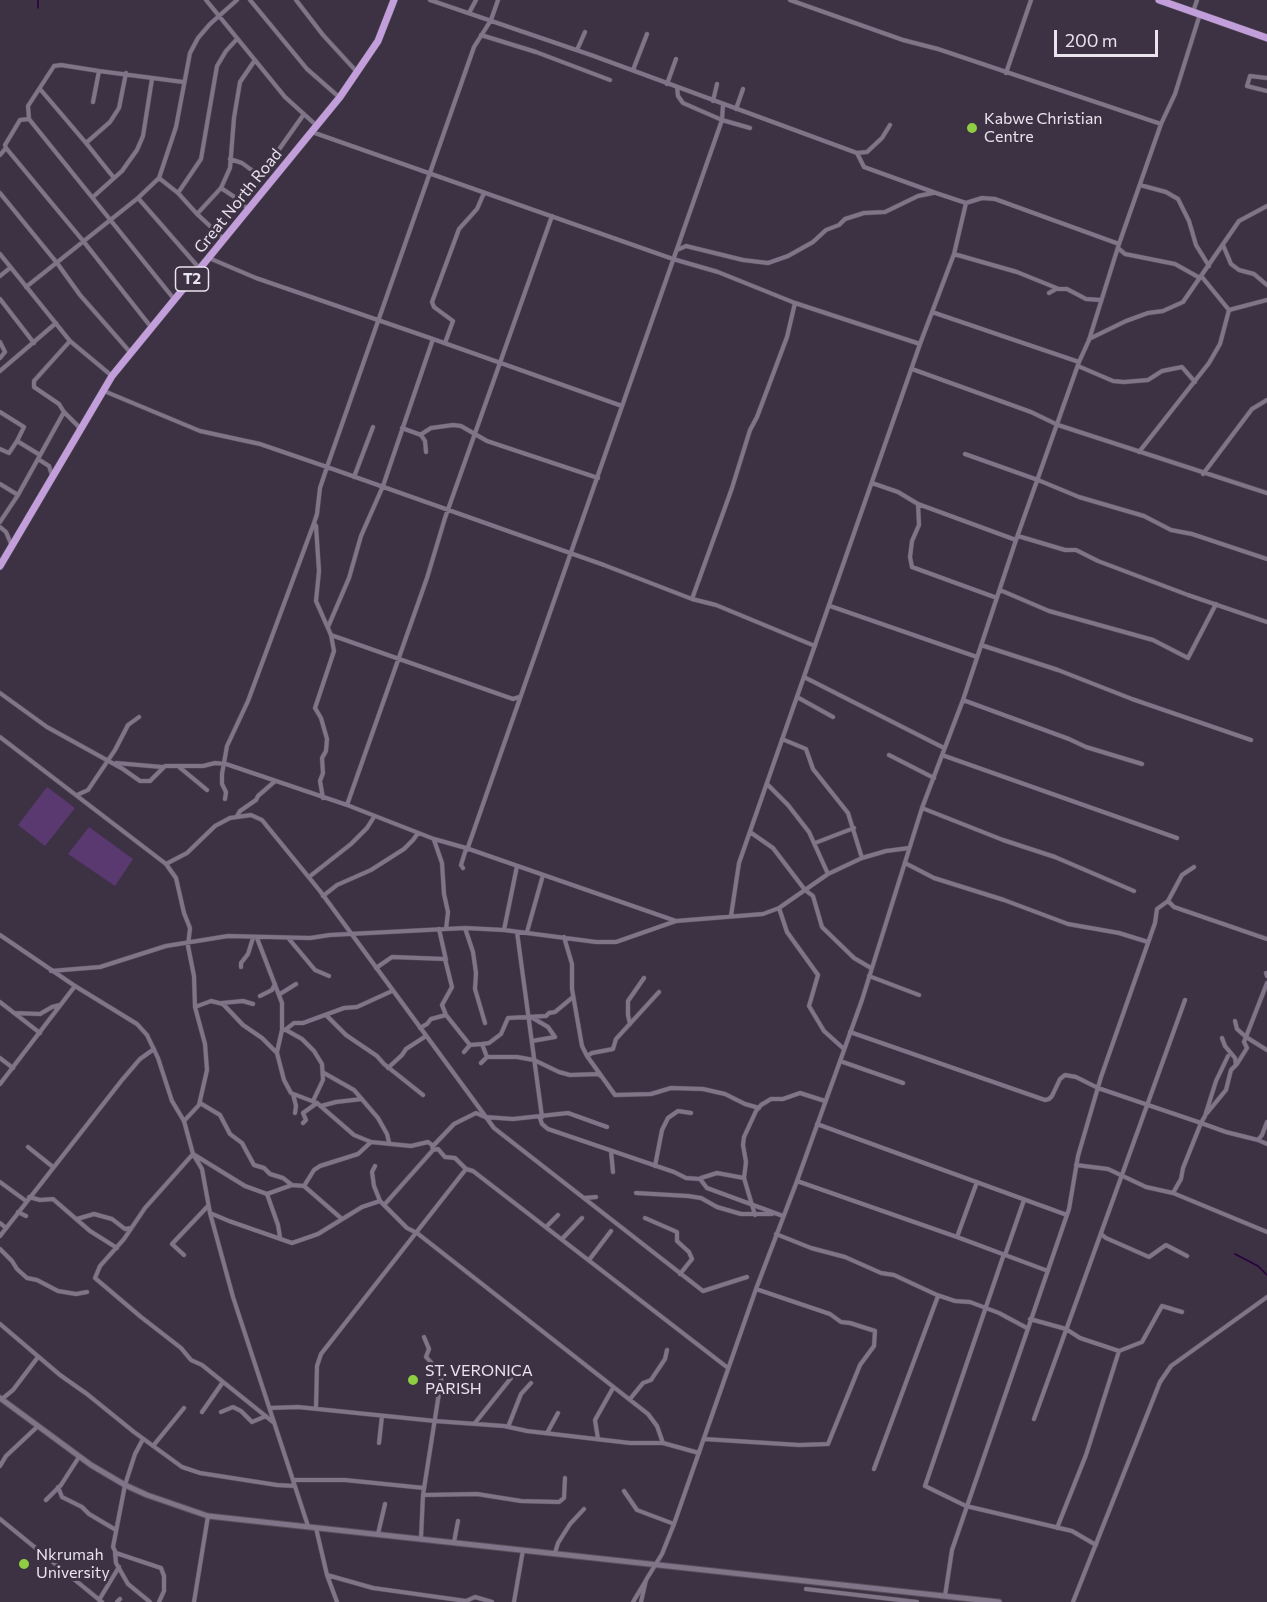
<!DOCTYPE html>
<style>
body{margin:0}
#map{position:relative;width:1267px;height:1602px;overflow:hidden;background:#3c3243;font-family:Commissioner,sans-serif}
canvas{display:block}
.scale{position:absolute;left:1054px;top:30px;width:104px;height:27px;box-sizing:border-box;border:3px solid #e9e3ee;border-top:0;padding-left:8px;font-size:18px;line-height:21px;white-space:nowrap;color:#e9e3ee;-webkit-text-stroke:4px #3c3243;paint-order:stroke}
</style>
<div id="map">
<canvas width="1267" height="1602"></canvas>
<div class="scale">200 m</div>
</div>
<script>
const context = document.querySelector('canvas').getContext('2d');
context.lineJoin = 'round';
function paint(path, color) { context.fillStyle = color; context.fill(path, 'evenodd'); }
const toPath = rows => new Path2D(rows.map(r => 'M' + r).join(''));
function strokePath(path, color, width, dash) { context.strokeStyle = color; context.lineWidth = width; context.lineCap = dash ? 'butt' : 'round'; context.setLineDash(dash || []); context.stroke(path); }
function write(font, color, halo, rows, align = 'center') {
  context.font = font + ' Commissioner,sans-serif'; context.lineWidth = 6; context.setLineDash([]); context.textBaseline = 'middle'; context.strokeStyle = halo; context.fillStyle = color; for (const [text, x, y, turn = 0] of rows) {
    context.save(); context.translate(x, y); context.rotate((+turn || 0) * Math.PI / 180); context.textAlign = isNaN(turn) ? turn : align; if (halo) context.strokeText(text, 0, 0); context.fillText(text, 0, 0); context.restore();
  }
}
const green = toPath([
 [47,787,75,808,45,846,18,825],
 [89,827,133,859,115,886,68,854]
]);
const stream = toPath([
 [38,0,38,8],
 [1235,1254,1258,1266,1267,1275]
]);
const minor = toPath([
 [206,0,285,97,316,125],
 [250,0,307,69,339,97],
 [296,0,323,35,357,72],
 [430,0,591,55,857,153,867,152,882,138,890,125],
 [790,0,903,40,938,49,1161,124],
 [1193,12,1197,0],
 [469,13,476,0],
 [481,35,536,52,610,80],
 [577,50,585,32],
 [633,70,647,34],
 [99,71,61,65,54,66,28,106,29,119,174,299],
 [1006,73,1031,0],
 [1267,78,1250,76,1247,86,1267,91],
 [667,84,676,59],
 [677,87,678,96,683,103,722,120,750,128],
 [40,89,86,143,114,178],
 [713,101,717,84],
 [93,102,99,71,183,82],
 [736,109,743,89],
 [312,132,673,259,718,272,795,303,920,344],
 [86,143,110,122,119,108,126,73],
 [6,148,84,242,151,327],
 [857,153,864,167,936,193,966,203,982,198,995,199,1119,244],
 [0,155,6,148,5,145,20,120,29,119],
 [230,159,242,163,257,174,261,175,304,114],
 [159,178,178,193,197,214,221,188,230,168,234,118,240,82,255,60],
 [1140,185,1166,192,1178,199,1189,221,1196,245,1209,266],
 [221,188,236,198,248,209],
 [0,193,57,263,80,295,130,352],
 [178,193,201,159,217,66,226,51,237,39],
 [93,197,122,171,137,150,143,136,152,79],
 [138,198,200,269],
 [197,214,224,239],
 [1223,245,1231,264,1239,270,1254,274,1267,285],
 [1118,248,1125,254,1175,264,1200,278],
 [677,250,686,246,743,260,768,263,788,256,813,242,826,230,839,225,845,219,864,213,885,212,918,196,933,193],
 [0,254,70,341,112,376],
 [954,254,1017,272,1059,289],
 [209,258,256,278,433,339,383,486,361,536,349,578,328,627],
 [0,276,10,268],
 [1202,277,1229,310,1267,300],
 [26,287,138,198,159,178,176,127,190,53,198,38,210,24,237,0],
 [1049,293,1056,289,1067,289,1086,299,1101,300],
 [0,299,34,343],
 [932,312,1079,362],
 [433,339,622,406],
 [1089,339,1126,321,1148,313,1163,311,1183,302,1239,221,1267,206],
 [0,342,5,352,0,358],
 [445,343,453,321,434,307,432,302,459,229,477,209,484,193],
 [1078,366,1113,381,1124,382,1148,380,1162,371,1182,367,1195,382],
 [912,369,1031,412,1058,425,1267,493],
 [0,371,56,323],
 [104,391,200,431,260,444,327,467,474,47,491,20,498,0],
 [0,412,24,427,17,441,40,455],
 [64,412,78,426,79,429],
 [402,428,421,435,425,441,426,452],
 [420,435,431,428,453,425,461,426,487,441,598,478],
 [0,449,9,453,17,441],
 [1139,452,1209,363,1220,344,1229,310],
 [965,454,1038,480,1079,497,1144,516,1171,530,1192,534,1267,559],
 [38,459,49,466,52,475],
 [1203,474,1252,409,1267,400],
 [354,477,373,427],
 [872,483,898,492,918,504,1016,540],
 [0,484,18,495],
 [918,504,919,525,912,541,910,557,912,567,997,598],
 [0,522,18,495,64,412,59,404,34,387,34,381,70,341],
 [0,527,6,532,12,546],
 [1018,536,1065,550,1076,550,1098,561,1188,595,1267,622],
 [1000,590,1049,611,1153,640,1188,658,1216,604],
 [692,599,732,488,750,430,757,417,787,337,795,303],
 [830,606,977,657],
 [331,635,513,699,519,697],
 [981,645,1058,670,1132,699,1251,740],
 [804,677,944,748],
 [0,693,47,727,123,769,140,781,150,781,165,766,203,766,215,763,226,764,347,805,434,839,466,848,676,921],
 [797,697,833,717],
 [963,700,1069,739,1086,747,1142,764],
 [0,737,166,864,187,853,215,826,230,818,251,815,262,820,320,891,494,1128,703,1291,747,1277],
 [782,739,806,749,813,769,848,813,862,858],
 [889,755,934,778],
 [942,755,1177,838],
 [116,763,162,767],
 [178,766,207,790],
 [767,784,788,805,809,832,828,874],
 [77,795,88,790,115,750,128,725,139,717],
 [323,798,320,781,323,773,322,758,326,751,327,739,321,718,315,708,334,651,331,635,316,601,319,571,316,526,314,523,317,514,320,488,327,467,604,565,692,599,716,605,815,646],
 [225,799,226,792,222,784,222,774,227,746,248,701,314,523],
 [347,805,427,578,445,518,552,216],
 [922,808,1003,840,1055,857,1134,891],
 [237,816,240,811,256,800,258,796,274,782],
 [750,832,773,848,805,890,813,896,822,927,854,958,871,968],
 [434,840,442,863,444,894,448,912,446,929],
 [815,843,854,828],
 [467,850,722,120,723,105],
 [905,863,934,878,1004,900,1068,924,1119,933,1148,942],
 [166,864,176,878,184,913,190,928,188,946,194,976,195,1007,205,1044,207,1070,199,1105,184,1121],
 [463,868,461,865,466,849],
 [309,877,351,844,367,828,374,817],
 [323,896,337,885,371,870,404,849,413,840,418,833],
 [1168,901,1174,907,1267,939],
 [779,908,787,932,818,975,809,1006,824,1031,844,1049],
 [731,916,739,863,920,344,954,254,966,203],
 [465,928,473,952,476,973,475,989,485,1023],
 [439,929,446,960],
 [504,930,517,866],
 [517,932,542,1117],
 [527,932,543,875],
 [0,935,75,986,137,1024,147,1035,158,1058,172,1101,184,1121,193,1154,202,1169,210,1213,233,1297,308,1526],
 [564,937,572,964,572,989,582,1046,587,1056,615,1095,651,1094,671,1088,703,1089,725,1094,745,1104,759,1108],
 [257,938,282,1003,282,1030,277,1052],
 [289,939,315,970,329,976],
 [241,967,241,963,248,954,253,938],
 [376,968,392,957,445,959,452,987,442,1005,446,1015,431,1019,427,1024,420,1028],
 [51,971,100,967,166,946,228,936,310,938,330,935,465,928,504,930,596,942,616,942,676,921,763,914,779,908,828,874,862,858,886,851,909,848],
 [1266,973,1267,976],
 [869,976,919,995],
 [280,994,296,984],
 [260,996,272,990,275,984],
 [0,1002,40,1033],
 [222,1003,243,1001,253,1004],
 [195,1007,211,1001,223,1004,243,1025,262,1038,277,1053,284,1080,291,1093,317,1103,354,1135,371,1142,411,1146,428,1142,432,1145,433,1150,438,1149,445,1157,455,1158,466,1169],
 [14,1013,40,1014,52,1007,60,1005],
 [326,1015,346,1035,377,1056,384,1064,423,1095],
 [446,1015,470,1045,482,1044],
 [531,1017,548,1027,555,1037,532,1041],
 [1235,1021,1237,1029,1246,1037,1267,1050],
 [630,1024,628,1015,628,1001,644,978],
 [282,1030,285,1030,294,1023,303,1023,344,1008,357,1007,392,991],
 [286,1030,302,1039,314,1051,322,1064,323,1080,313,1101],
 [850,1032,1045,1100,1049,1099,1052,1096,1060,1079,1065,1075,1076,1077,1098,1088,1201,1123,1205,1116,1216,1081,1228,1056],
 [464,1052,470,1045],
 [587,1056,592,1053,613,1049,616,1039,659,992],
 [487,1057,482,1044,489,1043,501,1034,508,1018,546,1016,549,1013,555,1012,573,997],
 [0,1058,13,1068],
 [840,1061,903,1083],
 [481,1063,487,1057,517,1057,534,1060,559,1072,570,1075,598,1074,602,1077],
 [1237,1064,1247,1048,1244,1042,1267,983],
 [388,1068,402,1055,406,1049,426,1036],
 [324,1073,354,1090,378,1118,387,1134,389,1142],
 [0,1084,75,986],
 [293,1094,296,1106,295,1113],
 [200,1103,220,1115,230,1134,242,1143,254,1165,264,1168,270,1174,283,1178,292,1185],
 [321,1106,336,1102,362,1099],
 [1207,1113,1226,1090,1231,1070,1236,1065,1235,1058,1225,1046,1222,1038],
 [540,1118,542,1124,548,1129,674,1172,686,1178,700,1179,707,1188,783,1216],
 [1267,1122,1262,1135,1258,1140,1226,1132,1201,1123,1183,1168,1181,1179,1173,1193,1267,1232],
 [303,1123,306,1120,303,1113,317,1103],
 [817,1124,1067,1215],
 [1258,1140,1267,1144],
 [433,1146,454,1124,476,1113,485,1117,513,1119,568,1113,607,1127],
 [28,1147,53,1167],
 [611,1151,613,1172],
 [1076,1165,1108,1169,1146,1187,1173,1193],
 [375,1166,372,1172,374,1186,380,1201],
 [655,1166,662,1130,668,1118,678,1111,691,1113],
 [701,1178,717,1173,744,1178],
 [797,1181,957,1237,1048,1271],
 [0,1182,26,1201],
 [304,1186,314,1170,320,1166,358,1154,371,1142],
 [636,1193,688,1196,701,1198,717,1207,741,1214,772,1214],
 [267,1194,292,1185,304,1186,342,1219],
 [29,1197,40,1200,53,1199,90,1231,117,1248],
 [584,1198,596,1197],
 [385,1204,433,1150],
 [18,1212,26,1216],
 [210,1213,229,1221,292,1243,318,1234,362,1207,380,1201,407,1228,417,1233,648,1414,657,1426,663,1443],
 [755,1215,744,1178,746,1162,743,1145,744,1137,756,1111,761,1105,771,1099,783,1099,800,1093,825,1101],
 [645,1218,677,1232,677,1241,689,1252,692,1259,680,1274],
 [77,1219,94,1214,112,1219,125,1229,131,1228],
 [0,1223,6,1228],
 [546,1227,558,1215],
 [776,1234,811,1248,845,1257,881,1273,894,1275,937,1295,955,1301,970,1302,999,1313,1027,1328],
 [1101,1234,1106,1238,1149,1257,1166,1245,1187,1256],
 [0,1236,122,1080,140,1059,154,1049],
 [957,1237,977,1182],
 [562,1239,582,1218],
 [0,1249,12,1261,17,1269,27,1278,37,1280,58,1291,76,1294,87,1292],
 [1004,1254,925,1486,966,1506,1072,1531,1096,1545],
 [184,1255,172,1244,208,1206],
 [1005,1255,1024,1200],
 [589,1260,611,1231],
 [1030,1319,1066,1329,1080,1338,1119,1351,1142,1342,1162,1306,1182,1312],
 [0,1324,60,1375,87,1394,134,1432,182,1467,200,1473,277,1485,295,1486],
 [2,1399,13,1390,38,1357],
 [630,1399,643,1383,651,1380,665,1359,667,1350],
 [270,1408,298,1407,435,1421,504,1426,527,1431,630,1443,663,1443,699,1453],
 [316,1408,317,1366,321,1354,466,1169,473,1171,728,1368],
 [202,1412,223,1382],
 [221,1412,233,1407,241,1411,252,1422,266,1416],
 [1034,1419,1185,1000],
 [273,1422,202,1365,191,1360,181,1348,141,1317,95,1278,100,1266,124,1239,145,1208,193,1154,245,1186,267,1194,278,1225,280,1237],
 [475,1423,511,1378],
 [508,1427,521,1394,531,1383],
 [547,1433,558,1413],
 [143,1439,135,1454,125,1485,113,1547,116,1553,161,1568,164,1576,164,1591,159,1602],
 [598,1439,595,1420,613,1388],
 [704,1439,799,1445,828,1444,860,1365,874,1346,875,1331,850,1323,841,1322,830,1314,756,1289],
 [379,1443,382,1416],
 [153,1446,184,1408],
 [0,1466,6,1456,37,1427],
 [874,1469,938,1296],
 [293,1480,345,1480,424,1488],
 [58,1487,62,1497,82,1507,89,1514,116,1530],
 [624,1491,637,1510,674,1524],
 [423,1495,477,1494,521,1501,559,1502,564,1498,565,1478],
 [46,1500,61,1485,79,1457],
 [0,1519,102,1602],
 [316,1528,327,1575,337,1602],
 [1057,1528,1086,1455,1119,1351],
 [378,1534,385,1504],
 [421,1538,423,1495,442,1374,426,1357,429,1349,424,1337],
 [454,1542,458,1521],
 [115,1553,116,1563,128,1584,150,1602],
 [555,1553,558,1543,570,1524,584,1509],
 [327,1575,373,1588,466,1601,475,1597,492,1602],
 [806,1589,917,1602],
 [945,1596,952,1550,1069,1209,1078,1156,1101,1077,1155,923,1157,909,1168,901,1182,875,1194,867],
 [99,1600,119,1567],
 [117,1602,120,1599],
 [194,1602,208,1516],
 [514,1602,523,1550],
 [633,1602,645,1582],
 [641,1602,646,1580,662,1554,674,1524,756,1289,797,1181,862,1000,922,808,963,700,1016,540,1079,362,1089,340,1119,244,1161,124,1175,94,1200,14],
 [1073,1602,1160,1382,1171,1366,1267,1297]
]);
const tertiary = toPath([
 [0,1398,91,1465,125,1485,147,1495,208,1516,999,1602]
]);
const trunk = toPath([
 [1159,0,1267,38],
 [0,566,112,376,340,97,378,41,394,0]
]);
const markers = [
 [972,128,6,"#8fcd42"],
 [413,1380,6,"#8fcd42"],
 [24,1564,6,"#8fcd42"]
];
const shields = [
 [192,279,33]
];
const shieldNames = [
 ["T2",192,279]
];
const poiNames = [
 ["Kabwe Christian",984,119],
 ["Centre",984,137],
 ["ST. VERONICA",425,1371],
 ["PARISH",425,1389],
 ["Nkrumah",36,1555],
 ["University",36,1573]
];
const streetNames = [
 ["Great North Road",238,201,-51]
];
paint(green, '#5a3870');
strokePath(stream, '#29003d', 1.5);
strokePath(minor, '#564e5c', 5);
strokePath(tertiary, '#564e5c', 7);
strokePath(trunk, '#564e5c', 8);
strokePath(minor, '#7f7488', 4);
strokePath(tertiary, '#7f7488', 5);
strokePath(trunk, '#c29fdb', 7);
for (const [x, y, r, color] of markers) { const dot = new Path2D(); dot.arc(x, y, r, 0, 2 * Math.PI); context.fillStyle = color; context.fill(dot); strokePath(dot, '#3c3243', 2); }
for (const [x, y, w] of shields) { const box = new Path2D(); box.roundRect(x - w / 2, y - 12, w, 24, 4.5); context.fillStyle = '#3c3243'; context.fill(box); strokePath(box, '#e9e3ee', 1.5); }
write('bold 15px', '#e9e3ee', null, shieldNames);
write('16px', '#e9e3ee', '#3c3243', poiNames, 'left');
write('16px', '#e9e3ee', '#3c3243', streetNames);
</script>
